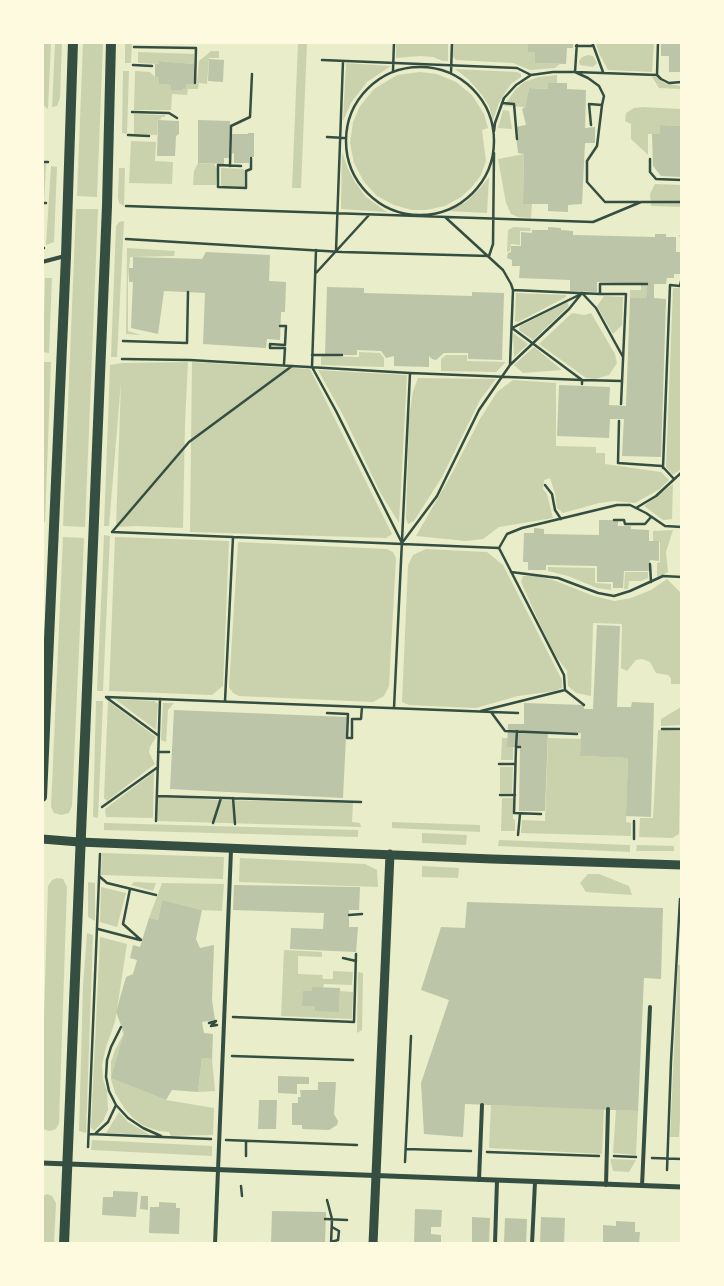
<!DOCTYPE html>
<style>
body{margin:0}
#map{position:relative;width:724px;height:1286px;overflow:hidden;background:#e9edc9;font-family:"Sofia Sans Condensed",sans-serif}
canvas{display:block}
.frame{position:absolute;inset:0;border:44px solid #fefae0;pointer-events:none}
</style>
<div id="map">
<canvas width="724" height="1286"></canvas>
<div class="frame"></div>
</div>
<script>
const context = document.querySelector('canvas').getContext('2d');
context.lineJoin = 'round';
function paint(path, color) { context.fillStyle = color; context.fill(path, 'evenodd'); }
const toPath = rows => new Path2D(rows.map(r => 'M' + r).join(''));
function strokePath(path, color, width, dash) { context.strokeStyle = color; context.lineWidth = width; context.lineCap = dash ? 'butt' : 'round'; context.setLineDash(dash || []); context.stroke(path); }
const green = toPath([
 [43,43,51,43,48,109,43,105,44,56,43,56],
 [55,43,62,43,60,98,57,106,52,107],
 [83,43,103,43,97,197,77,196],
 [125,43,132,43,131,63,125,63],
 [298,43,307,43,301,188,292,188],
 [396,43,448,43,448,61,443,61,433,57,420,56,396,58],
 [453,43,528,43,528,52,535,52,535,63,560,64,555,68,530,70,513,63,456,60,452,56],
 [596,43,654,43,652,72,608,70,599,53],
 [211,51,219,51,219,58,209,58,207,84,199,83,198,89,188,89,187,95,172,94,171,110,134,110,135,71,150,72,155,77,159,77,159,84,171,85,171,90,182,90,183,88,186,88,186,84,197,84,199,61],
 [138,52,194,54,194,64,160,61,159,64,138,63],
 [588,55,593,56,597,63,593,67,580,65,579,61,582,57],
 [346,63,391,66,367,82,351,103,343,121],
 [455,69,517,72,521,74,521,77,511,84,505,93,499,103,493,120,489,106,482,95,468,79],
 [123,71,129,71,127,134,122,133],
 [420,72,437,74,456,82,472,95,484,114,488,128,482,130,486,161,481,175,472,187,461,197,445,206,426,210,412,210,394,205,377,196,364,182,354,163,350,143,353,122,360,106,374,89,397,75],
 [557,75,557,83,548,83,548,89,529,88,525,107,504,106,515,90,524,82,539,77],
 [652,77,657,77,664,83,681,86,681,89,659,88],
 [643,107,681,109,681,126,660,125,660,134,648,134,648,172,648,155,631,139,631,124,625,121,626,113,634,108],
 [503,110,509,111,512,129,498,128],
 [134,114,165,115,165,117,161,117,161,119,158,120,157,135,134,134],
 [131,141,156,142,155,161,173,162,172,184,129,183],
 [342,152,348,169,355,182,366,197,387,212,341,209],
 [524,154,523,203,532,204,531,218,518,217,511,214,506,203,498,159],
 [43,163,46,164,43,224],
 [198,163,214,164,217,169,216,185,193,185,194,171],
 [51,166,57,167,54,242,46,245],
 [119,168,125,168,124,206,119,203,118,197],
 [221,168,244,169,244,187,221,186],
 [489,177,487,213,448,211,466,202,481,187],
 [655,184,681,185,681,207,651,206,650,194],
 [76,209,98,209,85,527,63,526],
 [124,221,117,357,111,357,116,226,119,222],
 [514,227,531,228,530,231,520,231,520,245,511,244,510,251,507,252,508,230],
 [127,248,175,251,174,256,130,257,128,280,128,331,141,335,126,334],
 [45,278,52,278,49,353,43,352],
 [641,283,647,284,646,298,630,298,630,290,641,290],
 [673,288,682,288,682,468,673,475,666,467],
 [516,293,566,295,566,297,518,322,515,321],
 [604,296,623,297,622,325,613,334,597,306],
 [567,302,569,306,533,340,519,330,520,326],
 [572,313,585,315,591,313,615,354,617,363,609,375,595,379,586,378,539,344],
 [513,333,528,344,514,357],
 [534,347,562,370,523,373,514,365],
 [359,352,380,353,384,358,384,367,321,365,321,356,359,357],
 [446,355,467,355,467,361,506,362,496,372,441,371,441,359],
 [43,362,51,362,45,522,42,522],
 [188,362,185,423,183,528,136,526,116,527,121,382,109,526,104,526,110,365,122,363],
 [192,362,310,369,392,534,386,538,190,532],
 [318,370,407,375,399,523,381,494,344,417],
 [418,378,496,379,480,400,442,477,414,521,408,524,406,518,409,418,413,391],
 [513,380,556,383,556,446,596,447,596,453,605,453,605,464,661,472,669,480,660,489,635,503,615,501,599,503,563,513,557,508,555,493,550,478,544,480,543,489,547,494,553,518,499,527,483,539,466,541,416,536,450,477,480,419,497,392],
 [673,484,672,519,663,520,644,506],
 [673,530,666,552,668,572,657,578,657,563,660,562,660,542,653,541,653,531],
 [104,535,110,536,103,691,97,691],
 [63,537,84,538,72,806,69,813,61,815,54,813,51,807],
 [115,537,229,541,223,686,212,695,109,691],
 [238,542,387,549,393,552,396,558,389,686,384,696,373,702,239,696,233,693,229,687],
 [426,549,487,552,503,565,562,680,562,688,555,691,518,696,476,708,409,705,402,702,408,565,413,555],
 [548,567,595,568,595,583,611,584,611,590,597,588,568,576,548,571],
 [625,572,648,572,648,578,641,581,629,581,628,589,624,589],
 [523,576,537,576,553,580,594,596,614,601,631,598,651,590,667,579,681,593,681,684,671,684,671,678,668,675,656,673,650,662,642,659,636,660,627,671,621,668,622,624,593,623,591,696,576,693,568,686,567,671,556,656,539,622,521,582],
 [115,699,154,701,158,704,156,730],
 [96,701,103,701,98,818,93,817],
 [108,701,156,737,150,747,149,752,155,764,107,801,104,798],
 [163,703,174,703,168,710,166,742,161,740],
 [681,707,680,725,661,726,661,719],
 [658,730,681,731,679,834,672,838,639,837,640,818,653,818],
 [502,738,513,738,513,760,501,760],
 [548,738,581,739,580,756,628,758,626,822,631,823,631,836,521,833,522,820,545,821],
 [500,767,513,767,512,793,500,793],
 [154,772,153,818,106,817,105,809],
 [157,796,220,800,353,803,352,822,360,823,361,827,156,821],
 [502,798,513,798,513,819,515,820,515,831,501,831],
 [392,822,480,825,480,832,392,828],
 [104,823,358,830,358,837,104,830],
 [422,833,467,835,466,845,422,843],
 [499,840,630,845,630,852,498,846],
 [637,845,674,846,674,851,636,851],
 [102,853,224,857,223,879,101,875],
 [240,858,365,864,377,870,378,887,239,882],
 [422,866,459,868,458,878,422,877],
 [588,874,599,874,629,886,632,895,586,892,580,883],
 [57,878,63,879,67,887,59,1123,56,1129,50,1131,43,1129,43,1050,48,886,52,880],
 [88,882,95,883,95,921,88,917],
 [134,882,156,883,153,891,131,885],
 [162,883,224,884,222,911,202,910,162,900,158,920,149,918],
 [101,887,126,893,117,927,100,922],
 [87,933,93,935,86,1133,79,1131,83,986],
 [100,937,127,944,115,1022,106,1047,102,1065,103,1079,107,1091,108,1110,103,1121,94,1131,91,1127],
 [284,950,322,952,322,957,298,956,298,974,322,975,323,979,333,979,333,971,353,972,352,985,324,984,323,988,312,991,303,1006,315,1006,339,1011,340,991,353,992,352,1019,281,1016],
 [678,965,682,965,682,1083,679,1137,670,1137],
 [358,972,363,973,362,1030,357,1033],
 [122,1028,124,1033,112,1078,166,1100,214,1108,213,1135,171,1136,169,1132,159,1131,144,1126,134,1119,125,1109,115,1093,111,1079,111,1062,115,1050,123,1035],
 [202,1058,212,1059,215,1091,198,1092],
 [491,1105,604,1109,602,1154,489,1148],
 [616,1110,638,1111,636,1155,613,1153],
 [119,1112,128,1122,150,1135,106,1133],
 [92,1140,212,1146,212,1156,91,1150],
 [610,1159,636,1160,629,1172,613,1171],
 [47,1194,52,1196,56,1203,54,1243,43,1243,43,1196]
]);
const building = toPath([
 [528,42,573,42,573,48,567,48,566,64,535,63,535,52,528,52],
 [661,42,682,42,682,72,669,72,669,56,661,56],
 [209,59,224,60,223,82,208,81],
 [159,61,194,64,194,84,186,84,186,89,183,88,183,90,171,90,171,85,159,84,159,77,155,77,155,64,159,64],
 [548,83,567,83,567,89,586,90,585,128,595,127,595,143,585,143,582,204,568,205,568,212,548,211,548,204,523,204,524,154,518,153,515,127,526,125,522,109,525,107,529,88,548,89],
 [158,120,179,121,179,134,176,136,175,156,157,156],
 [198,120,230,121,229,158,224,158,224,164,198,163],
 [660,125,682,126,682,177,661,176,653,166,652,134,660,134],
 [248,133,254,133,254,157,249,157,249,163,234,163,234,154,232,153,232,134,248,134],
 [548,227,561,228,561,230,573,231,573,235,655,237,655,234,666,234,666,237,676,237,676,252,682,252,682,274,674,274,674,278,667,278,666,284,654,284,654,298,666,299,661,457,622,456,624,419,610,419,609,438,557,436,559,385,610,387,609,405,626,406,630,298,646,298,647,284,597,282,597,292,570,291,570,280,519,278,520,266,512,266,512,260,507,258,508,253,511,252,511,246,521,246,521,232,532,233,532,230,548,230],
 [206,252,270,255,269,281,286,282,285,312,281,312,280,340,267,339,266,348,203,344,205,293,164,291,158,334,131,328,133,282,129,282,129,268,133,268,133,257,202,259],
 [327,287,364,288,364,293,472,296,472,292,504,293,502,360,468,359,468,353,444,353,436,360,432,359,429,356,429,367,394,366,394,356,386,358,381,351,357,350,357,355,325,355],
 [599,520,618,520,618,526,631,526,631,529,649,530,649,541,659,541,659,561,650,560,650,571,624,571,623,588,613,588,613,582,597,582,597,566,546,565,546,570,528,570,528,562,523,562,524,533,534,533,534,528,544,529,544,534,599,535],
 [597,625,620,626,617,707,631,707,632,702,654,703,651,817,626,816,628,758,580,756,581,733,548,732,545,811,519,811,520,747,507,747,508,724,524,724,524,703,584,705,584,709,593,709],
 [174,710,347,717,343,798,170,789],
 [234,885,360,887,359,910,349,910,349,927,358,927,356,952,290,949,291,928,323,929,324,913,233,910],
 [162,900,202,910,196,939,200,948,214,945,212,1000,215,1020,202,1022,204,1033,213,1034,212,1059,202,1058,198,1092,172,1090,166,1100,111,1078,124,1033,116,1012,126,977,133,974,137,960,130,958,133,945,140,947,149,918,158,920],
 [467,902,663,908,661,979,644,978,638,1111,465,1104,463,1137,424,1134,421,1083,449,1000,421,990,441,927,465,928],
 [312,987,340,988,339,1012,315,1011,315,1006,302,1006,303,991,312,991],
 [278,1076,309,1077,309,1084,297,1084,297,1094,278,1093],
 [318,1082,336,1082,334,1114,338,1121,337,1125,329,1130,302,1129,302,1125,292,1125,292,1103,298,1103,298,1097,301,1097,300,1090,318,1090],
 [259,1100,277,1100,276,1129,258,1129],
 [113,1191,138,1192,136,1217,102,1215,103,1197,113,1197],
 [141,1196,148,1196,148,1210,140,1209],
 [159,1202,176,1203,176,1208,180,1208,179,1234,149,1233,150,1207,159,1207],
 [415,1209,442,1210,441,1227,431,1227,431,1234,441,1235,441,1244,414,1244],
 [272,1211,326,1212,325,1244,271,1244],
 [472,1217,490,1218,489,1244,472,1243],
 [541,1217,565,1218,564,1244,540,1244],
 [505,1218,527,1219,526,1244,504,1244],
 [616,1221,635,1222,635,1232,640,1232,639,1244,616,1244,616,1242,603,1242,603,1225,616,1226]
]);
const path = toPath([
 [577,42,575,72,657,75,661,79,669,83,682,82],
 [592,42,603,72],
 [576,46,592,46],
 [134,47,196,48,195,83],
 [322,60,517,68,531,75],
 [133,65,152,66],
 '346 141a74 74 0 1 1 148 0a74 74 0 1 1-148 0Z',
 [393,71,394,42],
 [451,73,452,42],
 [657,75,658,42],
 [502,103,514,104,517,139],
 [602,105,597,146,587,161,587,182,605,202,639,202],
 [132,112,169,113,177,118],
 [494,131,495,123,504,98,516,85,531,75,553,72,575,72,588,78,599,86,604,96,602,105,589,104,591,125],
 [128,135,149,136],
 [327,137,345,138],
 [650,159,650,172,656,179,682,180],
 [42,162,48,162],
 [230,166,231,126,250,117,252,74],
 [241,166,218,165,218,187,246,188,246,171,251,169,251,158],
 [42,203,46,203],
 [126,206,593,222,641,202,682,202],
 [445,217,503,270,511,284,513,290,510,365],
 [681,236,682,233],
 [126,239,342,252,489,256],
 [42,248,44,248],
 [316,250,312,367,336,411,402,543,437,496,479,410,510,365,569,309,582,293],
 [336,251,343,61],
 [489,256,493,244,494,153],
 [316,273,369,215],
 [513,290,600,294,600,284,647,284],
 [582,293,596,308,623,357],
 [581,294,512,328,582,380,622,381],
 [600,294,626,294,621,404],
 [280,326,286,326,285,345,270,344,270,348,285,348,284,364],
 [123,341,187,343,188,292],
 [312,355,342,355],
 [122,359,190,360,410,373,582,380,582,384],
 [619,421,618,463,662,466,674,479],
 [663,468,670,285,680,286,682,277],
 [545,485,552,494,555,510,561,519],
 [636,508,656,496,682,472],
 [614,520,624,520,625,524,645,524,651,517],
 [112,532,499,548],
 [112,532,189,442,292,366],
 [650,564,651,582],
 [511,572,558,578,598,593,614,596,630,591,663,576,682,577],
 [565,690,564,675,499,548,507,534,522,528,617,505,630,505,646,513,665,526,682,527],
 [565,690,584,705],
 [106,697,518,713],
 [107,698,159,736],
 [225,701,233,537],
 [394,708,410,373],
 [481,711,565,690],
 [491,712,505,731,577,734],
 [327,713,348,714,347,738,352,738,352,719,361,719,362,707],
 [662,729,682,729],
 [517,731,516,747,520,747],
 [516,747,514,813,541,814],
 [158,752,169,752],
 [499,764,515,764],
 [500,795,515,795],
 [157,796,361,802],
 [233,798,235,824],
 [102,807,158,767],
 [156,821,160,699],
 [213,823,221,798],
 [518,835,520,814],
 [634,839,634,821],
 [99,876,107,883,156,895],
 [130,889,123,924,141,940],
 [349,915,362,914],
 [98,929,140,940],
 [343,958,356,961],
 [233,1017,354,1022,356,954],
 [209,1023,216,1021,211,1026,217,1025],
 [121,1027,111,1047,107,1060,106,1077,109,1091,116,1105,128,1118,143,1128,161,1136],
 [232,1056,353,1060],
 [96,1133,108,1122,116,1105],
 [89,1134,211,1139],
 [226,1140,357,1145],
 [88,1147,100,854],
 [406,1149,471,1151],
 [487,1152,599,1156],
 [246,1156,246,1141],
 [614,1156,636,1157],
 [652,1158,682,1159],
 [405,1162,411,1036],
 [667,1170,671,1061,680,899],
 [241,1186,242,1196],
 [327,1200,332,1219,331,1244],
 [325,1219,347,1220],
 [331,1242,338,1240,339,1231,332,1227]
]);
const service = toPath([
 [42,262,65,256],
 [479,1180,482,1105],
 [606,1185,608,1109],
 [642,1186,650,1007],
 [215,1244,231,850],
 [495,1244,497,1180],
 [532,1244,535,1182]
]);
const minor = toPath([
 [42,1163,682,1187]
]);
const tertiary = toPath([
 [42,839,79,842,492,859,682,865],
 [373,1244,390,854]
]);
const secondary = toPath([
 [42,797,66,256,73,42],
 [64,1244,107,206,111,42]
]);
paint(green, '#cad2ad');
paint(building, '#bcc5a7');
strokePath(path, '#344e41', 2.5);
strokePath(service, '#344e41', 4);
strokePath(minor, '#344e41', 5);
strokePath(tertiary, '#344e41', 9);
strokePath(secondary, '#344e41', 10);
</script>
